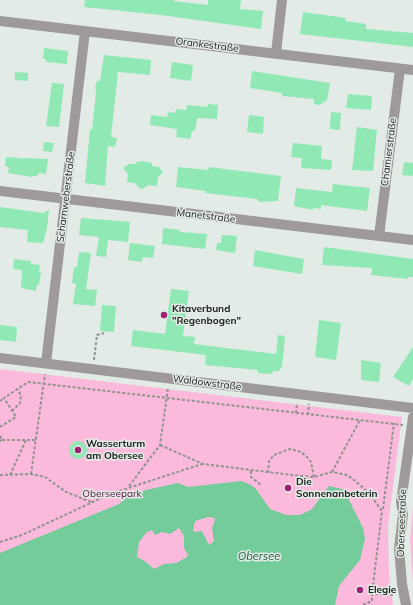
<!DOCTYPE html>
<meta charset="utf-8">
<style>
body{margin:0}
canvas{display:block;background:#e3ebe6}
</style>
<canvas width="413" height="605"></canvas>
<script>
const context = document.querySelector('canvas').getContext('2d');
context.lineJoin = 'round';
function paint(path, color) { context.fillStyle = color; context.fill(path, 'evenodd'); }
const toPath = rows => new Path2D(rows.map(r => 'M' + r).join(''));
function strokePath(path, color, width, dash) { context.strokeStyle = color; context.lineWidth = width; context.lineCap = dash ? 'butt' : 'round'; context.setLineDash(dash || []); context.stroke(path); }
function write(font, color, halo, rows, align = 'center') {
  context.font = font + ' Mulish,sans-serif'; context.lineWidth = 3; context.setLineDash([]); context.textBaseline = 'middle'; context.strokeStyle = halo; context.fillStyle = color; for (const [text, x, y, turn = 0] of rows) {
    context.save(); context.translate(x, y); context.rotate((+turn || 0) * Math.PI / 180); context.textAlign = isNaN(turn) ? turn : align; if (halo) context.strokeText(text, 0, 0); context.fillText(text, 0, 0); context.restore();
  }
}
const green = toPath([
 [0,369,402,417,388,526,389,576,393,605,0,605],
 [413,506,413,586,410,539]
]);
const water = toPath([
 [241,481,251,485,256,489,270,509,286,515,300,515,312,509,329,486,342,489,345,492,363,528,365,539,360,560,339,586,335,605,0,605,0,553,119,504,132,493,178,483,188,487],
 [208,517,214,518,215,520,212,528,214,541,209,545,202,531,194,532,193,530,195,521],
 [179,528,184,536,184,548,188,555,187,557,176,563,164,564,154,569,146,562,137,557,139,542,147,532,152,530,155,535,162,532,170,534]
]);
const building = toPath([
 [85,0,174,0,174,1,208,5,208,0,241,0,240,9,263,11,261,29,161,15,84,7],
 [303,12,346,18,345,21,366,24,366,29,413,33,413,47,300,34],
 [44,48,68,51,67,64,46,62,46,59,43,59],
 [104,55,151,60,150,75,118,72,111,137,117,138,115,147,108,146,105,186,85,183,90,129,92,130,96,92,95,87,97,81,100,81],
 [172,62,193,65,191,81,170,78],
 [252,71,330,83,327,100,320,105,314,104,314,99,282,96,282,93,250,88],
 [15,72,28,73,28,81,15,80],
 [52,83,64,84,59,127,46,126],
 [348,94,372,96,371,110,346,108],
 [208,104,218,105,217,119,197,118,195,131,192,131,190,139,176,137,177,129,150,125,151,115,167,117,168,112,175,113,176,109,186,110,187,105,208,107],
 [331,112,341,113,340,130,330,129],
 [249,115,264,117,263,134,247,132],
 [357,127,377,130,373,171,352,170],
 [44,142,54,143,52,152,43,151],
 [293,143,322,146,321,159,332,160,331,170,301,168,302,158,291,157],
 [6,157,20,158,22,160,22,158,48,159,46,174,38,173,38,176,32,176,32,177,8,173,9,167,5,166],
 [143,161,152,163,152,166,159,167,163,173,158,177,157,186,148,185,143,189,139,188,135,183,127,182,128,174,123,168,129,164,136,164,136,162],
 [404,162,413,163,413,176,402,175],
 [178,167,208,170,209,167,281,176,278,201,259,202,257,199,205,193,206,191,176,187],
 [333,184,370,188,367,211,321,205,321,209,313,208,313,210,294,206,296,188,332,192],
 [0,207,43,213,49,210,47,228,43,243,27,242,28,230,0,227],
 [81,218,130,222,128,242,108,240,106,257,96,256,99,237,79,235],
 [163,228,180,230,180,232,207,234,205,249,162,244],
 [222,235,237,236,235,253,216,250,217,243,221,243],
 [130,243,155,246,153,258,143,257,142,262,128,260],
 [324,247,413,259,413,277,408,277,408,279,371,275,372,268,322,265],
 [255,250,304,259,302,274,253,266],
 [79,252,91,253,86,289,97,290,95,306,73,304,76,284,72,283,74,267,77,267],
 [14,259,31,261,31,264,40,265,39,272,41,272,39,285,37,285,36,291,21,288,22,270,13,269],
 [171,289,189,291,183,336,195,337,194,344,276,354,278,335,285,336,282,368,280,368,279,371,273,371,272,374,258,373,258,370,205,365,206,355,131,346,133,330,165,334],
 [102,305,116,306,114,332,100,331],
 [319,320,341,323,336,360,315,357],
 [0,325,17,327,16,342,0,340],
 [413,347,413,379,409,386,393,377],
 [361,360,381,363,379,382,361,380],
 '69 450a9 9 0 1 1 18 0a9 9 0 1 1-18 0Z'
]);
const path = toPath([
 [94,360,97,335,104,333],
 [0,401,4,398],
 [12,411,20,403,21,396,18,389],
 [296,413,297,403],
 [308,415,309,404],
 [0,427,16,417,4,398,28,382,403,425],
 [0,436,2,440,0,441],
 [2,440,36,440],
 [160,445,203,464,300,476,314,477,332,472,347,475,354,480,369,493,382,511,372,594,395,595],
 [251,471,251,477,261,485],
 [332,472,360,420],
 [268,473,269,461,274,455,290,449,301,452,307,457,311,462,314,477],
 [31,474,45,374],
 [0,475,31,474,45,477,66,492,91,502],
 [10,475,26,440],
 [129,486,160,445,168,388],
 [383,509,394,423],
 [0,542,22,535,110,494,202,464],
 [363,605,372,601,372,594]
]);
const minor = toPath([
 [0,21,413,70],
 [276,53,282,0],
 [0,191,413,240],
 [379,236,400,69],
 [0,358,413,408],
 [46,363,85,31],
 [406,605,402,584,399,548,403,515,401,502,413,417]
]);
const markers = [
 [164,315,4,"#9f1f73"],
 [78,450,4,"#9f1f73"],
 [288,488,4,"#9f1f73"],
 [360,590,4,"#9f1f73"]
];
const streetNames = [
 ["Orankestraße",207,45,7],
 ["Chamierstraße",389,152,-83],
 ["Scharnweberstraße",66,197,-83],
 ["Manetstraße",206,216,7],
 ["Waldowstraße",207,383,7],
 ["Oberseestraße",402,523,-88]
];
const poiNames = [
 ["Kitaverbund",172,309],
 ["\"Regenbogen\"",172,321],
 ["Wasserturm",86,444],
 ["am Obersee",86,456],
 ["Die",296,482],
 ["Sonnenanbeterin",296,494],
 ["Elegie",368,590]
];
const parkNames = [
 ["Oberseepark",112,494]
];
const waterNames = [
 ["Obersee",259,557]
];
paint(green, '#fbbadc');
paint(water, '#75cc9b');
paint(building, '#90e8b5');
strokePath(path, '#8d938f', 2, [3, 2]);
strokePath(minor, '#9e9a9c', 10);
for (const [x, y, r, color] of markers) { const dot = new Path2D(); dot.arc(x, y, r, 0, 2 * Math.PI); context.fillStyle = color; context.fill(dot); strokePath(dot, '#e3ebe6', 1.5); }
write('10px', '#212422', '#e3ebe6', streetNames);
write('bold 10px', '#212422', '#e3ebe6', poiNames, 'left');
write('10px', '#550e3c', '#e3ebe6', parkNames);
write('italic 11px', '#1c5d3c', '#e3ebe6', waterNames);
</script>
